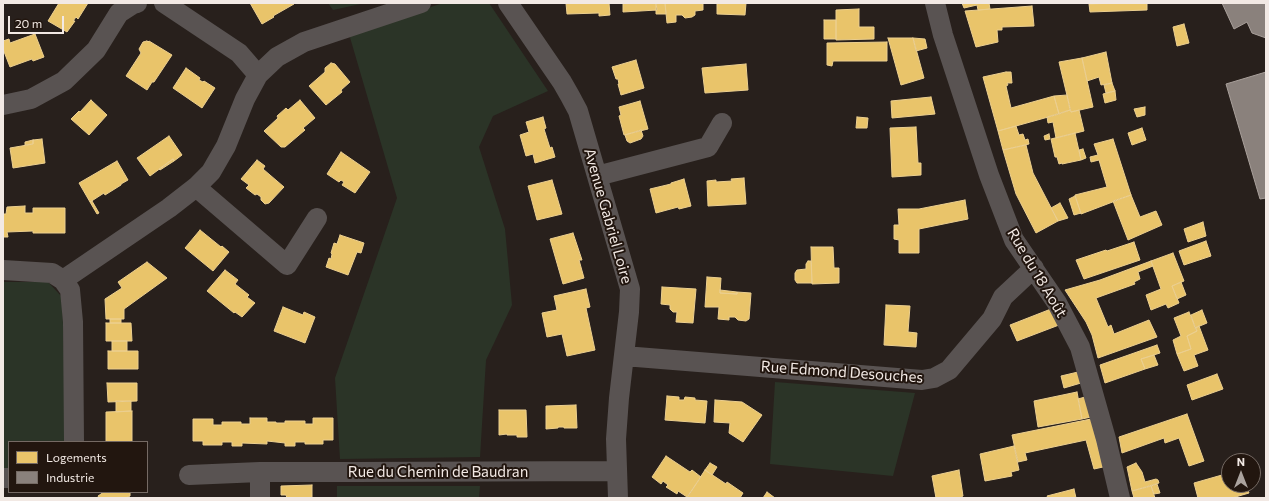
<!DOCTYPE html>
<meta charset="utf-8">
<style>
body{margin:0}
#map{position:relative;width:1269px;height:501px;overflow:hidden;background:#28201c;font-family:Commissioner,sans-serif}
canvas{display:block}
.frame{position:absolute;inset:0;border:4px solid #f2e9e4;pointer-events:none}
.legend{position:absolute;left:8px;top:441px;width:140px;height:52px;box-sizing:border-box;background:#22160f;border:1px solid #756a64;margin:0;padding:5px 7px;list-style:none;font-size:12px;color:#f2e9e4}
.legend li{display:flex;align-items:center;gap:8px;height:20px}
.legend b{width:20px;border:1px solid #756a64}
.north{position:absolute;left:1221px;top:453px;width:40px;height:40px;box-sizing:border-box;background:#22160f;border:1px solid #756a64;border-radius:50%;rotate:0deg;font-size:11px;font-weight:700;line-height:16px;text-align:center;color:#f2e9e4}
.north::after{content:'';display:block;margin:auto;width:14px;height:18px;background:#aba39e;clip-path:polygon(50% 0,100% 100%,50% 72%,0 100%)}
.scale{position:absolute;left:8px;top:16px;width:56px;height:18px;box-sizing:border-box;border:2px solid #f2e9e4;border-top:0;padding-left:5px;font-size:12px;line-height:14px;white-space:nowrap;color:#f2e9e4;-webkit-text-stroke:3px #22160f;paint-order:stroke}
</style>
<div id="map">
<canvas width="1269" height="501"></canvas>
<div class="frame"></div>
<ul class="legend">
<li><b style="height:11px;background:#e9c46a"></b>Logements</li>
<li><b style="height:11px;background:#8a817c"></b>Industrie</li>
</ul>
<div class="north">N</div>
<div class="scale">20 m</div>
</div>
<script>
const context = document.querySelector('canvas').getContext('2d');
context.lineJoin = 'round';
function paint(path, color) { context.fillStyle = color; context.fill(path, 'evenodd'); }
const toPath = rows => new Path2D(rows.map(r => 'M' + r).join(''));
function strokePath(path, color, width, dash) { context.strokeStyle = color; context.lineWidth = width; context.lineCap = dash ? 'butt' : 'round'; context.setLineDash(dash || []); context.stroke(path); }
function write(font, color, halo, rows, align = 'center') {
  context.font = font + ' Commissioner,sans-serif'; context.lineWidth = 4; context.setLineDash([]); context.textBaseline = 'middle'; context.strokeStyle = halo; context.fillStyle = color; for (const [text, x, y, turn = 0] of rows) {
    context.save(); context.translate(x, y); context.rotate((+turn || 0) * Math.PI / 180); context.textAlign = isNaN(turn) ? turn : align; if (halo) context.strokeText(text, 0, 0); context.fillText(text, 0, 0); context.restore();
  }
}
const green = toPath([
 [328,3,365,3,333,10],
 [443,3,489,3,548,91,493,116,479,147,505,229,512,305,486,360,480,457,340,459,335,378,397,198,349,34],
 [3,282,48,282,62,297,67,440,66,442,9,442,9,469,3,469],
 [775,382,915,393,893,476,770,464],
 [337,486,480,486,479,498,337,498]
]);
const homes = toPath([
 [59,3,88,3,78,19,76,17,73,21,75,21,67,32,48,21,59,3],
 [250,3,294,3,294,4,273,16,274,17,262,24,250,3],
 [566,3,609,3,610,15,599,16,599,13,567,14,566,3],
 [623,3,656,3,657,10,623,12,623,3],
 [656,3,665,3,666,14,656,14,656,3],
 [665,3,703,3,703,10,695,11,695,15,692,17,685,18,682,15,676,15,676,22,667,23,665,3],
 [717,3,746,3,745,15,717,14,717,3],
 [962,3,989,3,990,9,978,10,977,5,964,8,962,3],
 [1117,3,1147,3,1147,10,1090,12,1089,4,1117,3],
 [1032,6,1034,26,1002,27,1002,30,997,30,998,42,976,47,965,11,1032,6],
 [859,9,859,27,874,27,874,39,836,40,836,10,859,9],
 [824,20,836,20,836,39,824,39,824,20],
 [1184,24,1189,43,1177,46,1173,27,1184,24],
 [35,34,44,57,33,61,32,59,10,67,3,49,3,41,9,39,10,43,35,34],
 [888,38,913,38,924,78,901,85,888,38],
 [913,38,925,39,927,48,916,51,913,38],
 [147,41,148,42,149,41,172,55,154,82,152,82,147,90,126,76,141,53,139,49,143,42,147,41],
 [887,42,887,61,833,61,832,66,827,65,827,43,887,42],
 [1106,52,1112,83,1101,85,1099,77,1087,81,1082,58,1106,52],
 [1082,58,1093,107,1071,112,1059,62,1082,58],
 [636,60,644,88,621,95,618,84,619,84,618,79,616,79,612,67,636,60],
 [331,63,335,64,350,82,341,90,342,92,326,105,309,86,325,72,325,68,331,63],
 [746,64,748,90,705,93,702,68,746,64],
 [186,68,200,78,199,80,203,82,204,81,215,88,202,108,173,88,186,68],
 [1006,72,1011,72,1012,83,1007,83,1008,85,1006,86,1011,108,1054,96,1059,114,998,131,983,77,1006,72],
 [1112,83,1115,91,1106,93,1104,85,1112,83],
 [1115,91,1116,100,1105,103,1103,94,1115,91],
 [1067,95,1070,110,1059,114,1054,96,1067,95],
 [931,97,935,114,892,118,891,101,931,97],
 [91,100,107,115,89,135,71,119,79,111,80,112,91,100],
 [300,100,315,118,303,128,305,130,285,147,281,147,264,131,278,118,277,116,286,108,288,110,300,100],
 [640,101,648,129,624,135,619,116,621,115,619,107,640,101],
 [1145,107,1145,115,1137,117,1134,109,1145,107],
 [1070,110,1071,112,1079,110,1084,131,1056,138,1053,122,1048,123,1047,117,1070,110],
 [543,117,546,128,544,129,550,148,552,147,555,157,535,163,533,154,526,156,520,135,529,132,526,122,543,117],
 [857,117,868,118,867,128,856,128,857,117],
 [1016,126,1019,135,1023,134,1025,140,1028,139,1029,144,1003,150,998,131,1016,126],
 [916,127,918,163,921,163,921,175,892,177,890,128,916,127],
 [1142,128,1146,140,1132,145,1128,133,1142,128],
 [641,130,643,136,641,139,630,143,627,141,625,135,641,130],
 [1075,133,1081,160,1062,164,1062,163,1059,164,1057,157,1055,157,1051,139,1075,133],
 [1049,134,1050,139,1045,140,1044,136,1049,134],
 [169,136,182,155,174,161,173,159,150,176,137,158,169,136],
 [42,139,45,163,13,168,10,148,33,144,33,140,42,139],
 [1113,139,1131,195,1081,214,1075,195,1107,187,1099,160,1091,162,1090,157,1098,155,1094,144,1113,139],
 [33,140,33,144,25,145,25,142,33,140],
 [1026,145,1033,173,1058,221,1036,233,1016,194,1003,150,1026,145],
 [1083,149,1086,158,1081,160,1079,150,1083,149],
 [341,152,370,172,355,193,342,185,344,182,341,180,339,182,327,174,341,152],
 [173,159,174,161,160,170,159,169,173,159],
 [257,160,265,166,263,169,284,187,269,203,265,204,261,200,261,197,257,194,255,195,246,188,249,185,241,179,257,160],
 [117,161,128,180,121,184,121,185,105,195,104,193,90,202,79,183,117,161],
 [744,178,746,204,708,206,707,181,716,180,716,182,732,181,731,179,744,178],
 [684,179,691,206,679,209,678,207,656,213,650,189,671,184,671,183,684,179],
 [552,180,562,214,537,220,528,186,552,180],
 [1131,195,1140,217,1156,211,1162,225,1128,240,1113,201,1131,195],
 [1075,196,1081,213,1074,215,1069,199,1075,196],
 [965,200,968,219,919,229,919,253,899,253,899,240,894,239,894,225,899,225,898,209,919,209,965,200],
 [92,201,99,213,97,214,90,202,92,201],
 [1060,203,1068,218,1058,221,1051,208,1060,203],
 [25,206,25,213,33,213,33,208,65,208,65,233,33,233,33,231,7,232,8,237,3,237,3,214,6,214,7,207,25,206],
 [1203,222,1206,236,1188,242,1184,229,1203,222],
 [200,230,221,247,222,246,229,252,213,271,185,248,200,230],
 [573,233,582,260,579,260,584,278,563,284,550,239,573,233],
 [340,235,364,243,361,253,357,252,348,275,326,267,329,258,331,259,332,254,331,253,334,243,337,244,340,235],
 [1206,241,1211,256,1184,265,1179,251,1206,241],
 [1134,242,1140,260,1084,279,1076,260,1106,250,1107,251,1134,242],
 [811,247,833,247,834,268,839,268,839,283,812,284,811,247],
 [1173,253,1184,281,1172,286,1179,303,1168,308,1166,304,1151,310,1146,295,1161,289,1151,261,1173,253],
 [808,261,811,261,812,283,797,283,795,280,795,273,797,270,806,269,806,264,808,261],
 [1151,261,1153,266,1138,272,1140,279,1134,282,1135,284,1096,298,1108,327,1111,325,1114,334,1149,320,1157,337,1098,358,1092,335,1086,322,1065,290,1100,280,1151,261],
 [147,262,167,278,124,309,124,319,106,319,105,299,122,288,118,282,147,262],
 [225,270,238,280,235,284,249,295,247,297,255,303,242,317,235,312,234,313,207,291,225,270],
 [707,277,721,278,720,293,737,294,737,292,751,293,749,319,746,321,738,320,735,317,729,317,729,320,718,319,719,307,705,307,707,277],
 [1181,282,1186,295,1177,299,1172,286,1181,282],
 [662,287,696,289,693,323,676,322,677,312,673,312,670,309,670,305,661,304,662,287],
 [586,289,590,307,586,308,595,350,567,356,562,334,547,337,542,313,557,310,554,296,586,289],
 [720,290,737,292,737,294,720,293,720,290],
 [886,305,910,306,908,332,917,333,916,347,884,345,886,305],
 [283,307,303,315,304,312,315,317,305,343,274,331,283,307],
 [1051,309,1059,325,1017,341,1010,325,1051,309],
 [1202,310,1207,323,1195,328,1191,315,1202,310],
 [1189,312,1197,331,1187,336,1191,349,1177,354,1173,340,1181,336,1174,318,1189,312],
 [110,319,121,319,121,323,110,323,110,319],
 [106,323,131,323,132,341,106,341,106,323],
 [1199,326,1208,350,1194,355,1198,366,1184,371,1177,354,1191,349,1187,336,1197,331,1195,328,1199,326],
 [112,341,127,341,127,351,112,351,112,341],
 [1157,345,1160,353,1141,359,1145,369,1105,383,1100,365,1157,345],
 [108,351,138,351,138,369,108,369,108,351],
 [1154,355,1158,365,1145,369,1141,359,1154,355],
 [1078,372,1081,383,1064,388,1061,376,1078,372],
 [1217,374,1223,389,1192,400,1187,385,1217,374],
 [107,383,137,383,137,401,108,402,107,383],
 [1077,392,1082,419,1038,427,1034,401,1077,392],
 [667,396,679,397,679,400,684,400,685,397,695,398,695,400,707,401,705,423,665,420,667,396],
 [1085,397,1091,417,1082,419,1078,399,1085,397],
 [715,400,742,402,762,415,743,442,729,433,730,423,714,422,715,400],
 [116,401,131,401,131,411,116,412,116,401],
 [576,405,577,428,564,428,564,427,558,427,558,428,546,429,546,406,576,405],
 [499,410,526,410,527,437,517,437,517,435,507,435,507,434,499,435,499,410],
 [132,411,132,442,106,442,106,412,132,411],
 [1187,414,1204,461,1189,466,1179,438,1165,443,1164,438,1122,453,1119,437,1187,414],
 [250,418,267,418,267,422,276,422,276,423,285,423,285,421,305,421,305,424,313,424,313,418,333,418,333,440,323,440,323,444,305,444,305,442,295,442,295,446,285,446,285,443,267,441,267,444,242,443,242,446,232,446,232,442,222,442,222,445,203,445,203,441,193,441,193,419,213,419,213,425,222,425,222,422,241,422,241,424,250,424,250,418],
 [1091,419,1103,467,1094,469,1086,440,1025,453,1027,460,1018,462,1012,435,1091,419],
 [1014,446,1019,470,1011,472,1012,476,985,481,980,454,1014,446],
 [666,456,690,472,692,470,701,477,687,497,678,491,677,494,666,487,668,485,663,481,661,484,652,477,666,456],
 [710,463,717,467,712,475,705,470,710,463],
 [1136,463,1142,472,1145,482,1156,479,1158,480,1159,483,1132,491,1127,467,1136,463],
 [705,470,726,484,727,482,743,493,740,498,687,498,705,470],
 [959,470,963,496,961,497,961,498,936,498,932,476,959,470],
 [1229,473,1229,485,1246,485,1249,493,1232,498,1198,498,1194,483,1229,473],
 [1157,484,1160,493,1154,494,1151,486,1157,484],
 [312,485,312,498,287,498,286,495,281,495,281,486,312,485],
 [1151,486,1155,498,1134,498,1132,491,1151,486],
 [1074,489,1076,498,1048,498,1047,496,1074,489],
 [104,492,130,492,130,496,126,498,99,498,98,496,104,492],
 [767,492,775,498,763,498,767,492]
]);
const industry = toPath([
 [1222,3,1266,3,1266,38,1252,33,1247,22,1234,29,1222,3],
 [1266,72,1266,198,1260,199,1226,84,1266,72]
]);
const minor = toPath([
 [164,3,239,53,258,75],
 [508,3,562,82,570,96,578,111,630,289,629,312,619,398,616,439,618,498],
 [935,3,943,35,989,175,1014,240,1057,303,1080,347,1106,439,1120,498],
 [3,105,31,99,64,81,96,50,119,13,133,4,137,3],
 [597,176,708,147,722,123],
 [196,187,287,265,317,218],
 [3,270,52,273,63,280,70,290,73,322,74,442],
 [63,280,169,208,196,187,211,172,226,146,245,99,258,75,277,57,304,42,421,3],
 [624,356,922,380,934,378,949,370,992,319,1003,297,1034,268],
 [189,475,260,472],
 [3,478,9,478],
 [260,498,260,472,355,472,617,471]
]);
const streetNames = [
 ["Avenue Gabriel Loire",608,216,74],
 ["Rue du 18 Août",1037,273,59],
 ["Rue Edmond Desouches",842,372,4],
 ["Rue du Chemin de Baudran",438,472]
];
paint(green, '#2b3427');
paint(homes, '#e9c46a');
strokePath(homes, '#eccf8f', 1);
paint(industry, '#8a817c');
strokePath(industry, '#a9a09b', 1);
strokePath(minor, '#595352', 20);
write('15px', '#f2e9e4', '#22160f', streetNames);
</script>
